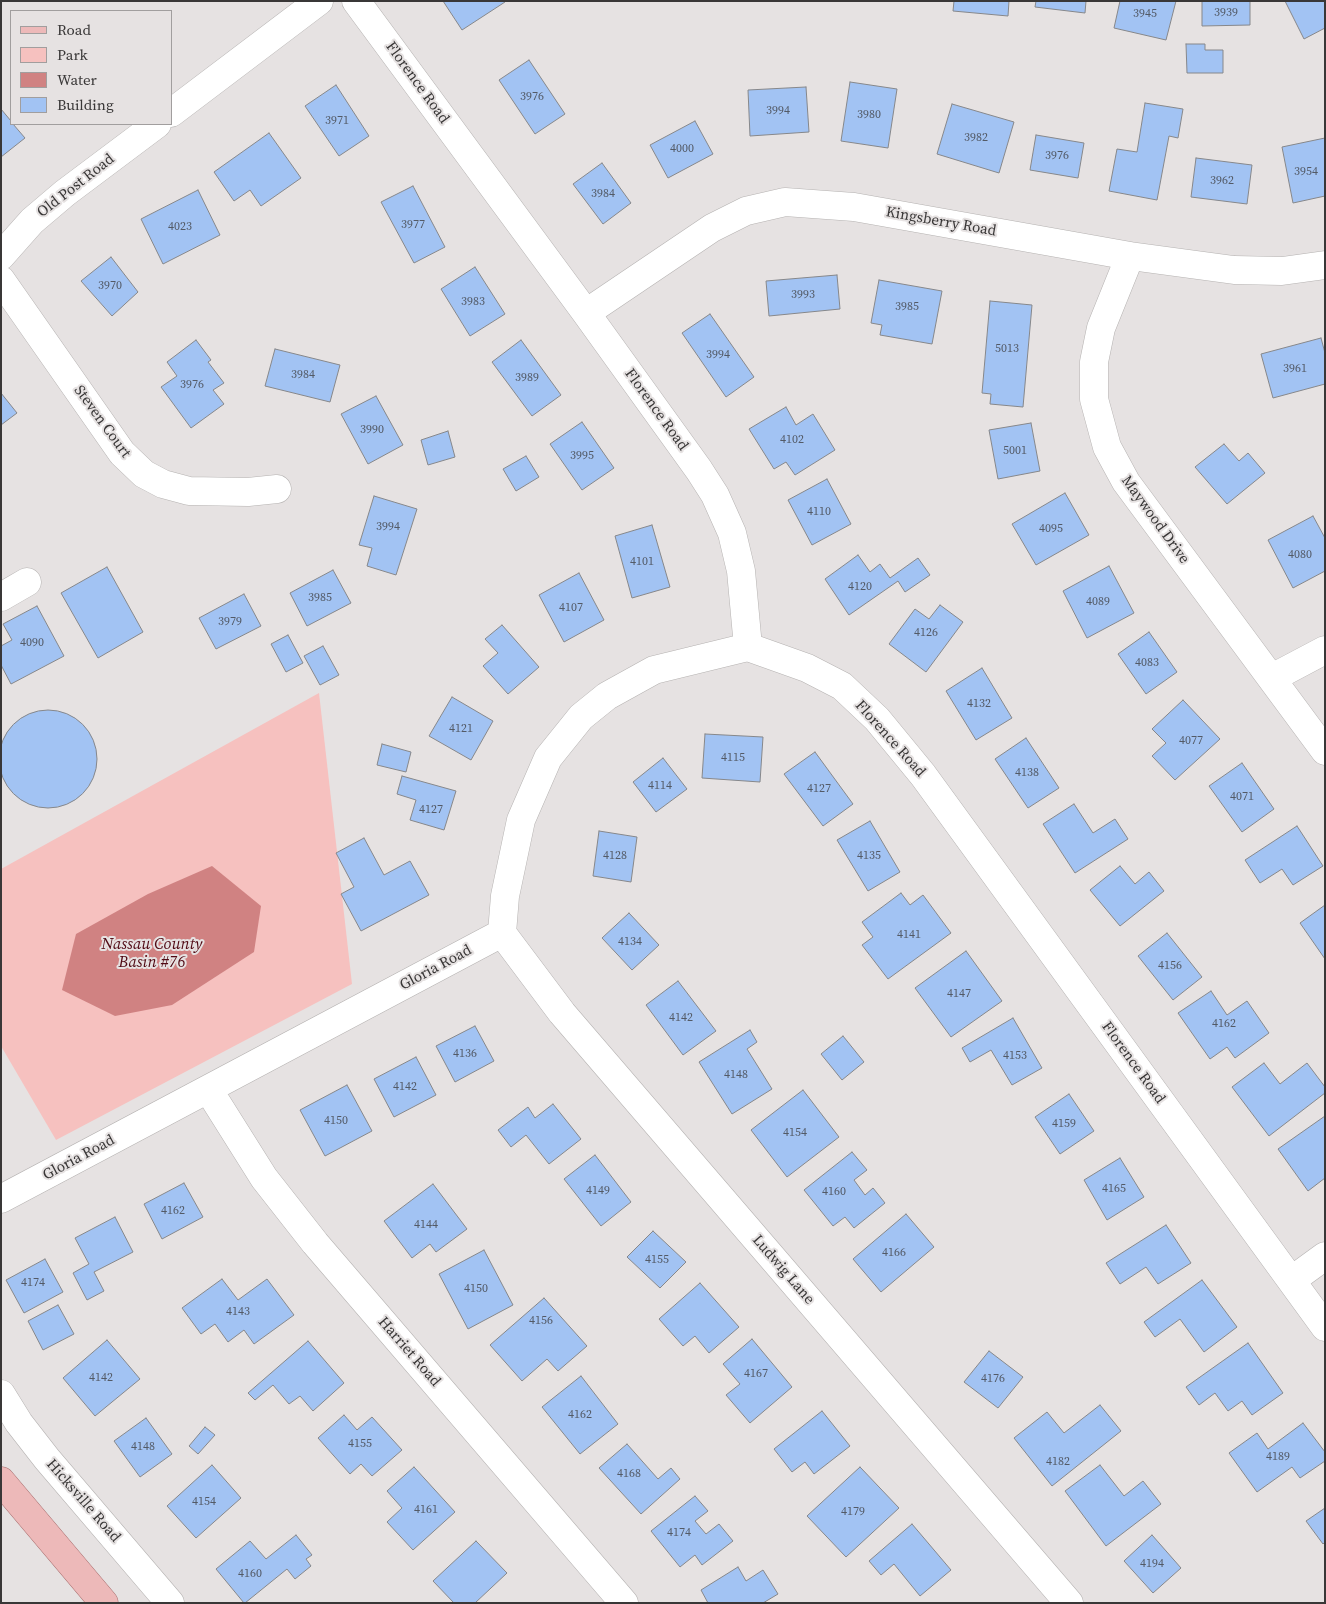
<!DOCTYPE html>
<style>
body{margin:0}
#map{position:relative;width:1326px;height:1604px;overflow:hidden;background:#e6e2e2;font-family:"Source Serif 4",serif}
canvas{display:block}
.frame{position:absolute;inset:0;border:2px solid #393737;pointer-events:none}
.legend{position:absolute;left:10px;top:10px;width:162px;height:115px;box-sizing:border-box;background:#e6e2e2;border:1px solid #a19e9e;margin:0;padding:6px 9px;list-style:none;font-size:15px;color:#393737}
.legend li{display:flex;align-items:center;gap:10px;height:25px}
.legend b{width:25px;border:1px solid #a19e9e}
</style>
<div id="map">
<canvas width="1326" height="1604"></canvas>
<div class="frame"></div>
<ul class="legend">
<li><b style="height:6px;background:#edb9b9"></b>Road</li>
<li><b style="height:14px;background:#f6c1bf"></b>Park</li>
<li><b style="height:14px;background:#d08282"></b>Water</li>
<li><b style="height:14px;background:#a2c3f3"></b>Building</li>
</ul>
</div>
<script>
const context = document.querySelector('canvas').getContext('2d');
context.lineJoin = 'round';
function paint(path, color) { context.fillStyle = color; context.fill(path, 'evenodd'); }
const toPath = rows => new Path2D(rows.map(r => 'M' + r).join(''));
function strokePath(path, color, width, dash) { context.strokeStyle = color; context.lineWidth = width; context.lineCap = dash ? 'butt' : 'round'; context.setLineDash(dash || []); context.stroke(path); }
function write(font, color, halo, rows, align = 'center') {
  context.font = font + ' "Source Serif 4",serif'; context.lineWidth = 4; context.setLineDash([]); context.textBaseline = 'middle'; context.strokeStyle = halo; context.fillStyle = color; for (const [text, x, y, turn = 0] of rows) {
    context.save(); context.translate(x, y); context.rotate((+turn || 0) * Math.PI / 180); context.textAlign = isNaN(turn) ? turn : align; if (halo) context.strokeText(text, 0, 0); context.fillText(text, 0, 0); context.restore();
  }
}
const green = toPath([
 [319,693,352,984,56,1140,1,1046,1,869]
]);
const water = toPath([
 [212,866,261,906,254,952,172,1005,115,1016,62,990,76,934,148,894]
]);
const building = toPath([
 [443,1,504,1,505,2,462,30,443,1],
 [954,1,1009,1,1008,16,953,11,954,1],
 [1036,1,1086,1,1085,13,1035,7,1036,1],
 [1120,1,1176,1,1166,40,1114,28,1120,1],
 [1202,1,1250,1,1250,25,1202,26,1202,1],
 [1285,1,1325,1,1325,28,1304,39,1285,1],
 [1186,44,1205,44,1205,50,1223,50,1223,73,1187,73,1186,44],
 [529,60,565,114,535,134,499,80,529,60],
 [850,82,897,89,888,148,841,141,850,82],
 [336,85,369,136,339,156,305,106,336,85],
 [806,87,809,132,750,136,748,90,806,87],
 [1145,103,1183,109,1178,138,1169,136,1157,200,1109,191,1117,149,1137,152,1145,103],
 [952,104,1014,122,999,173,937,154,952,104],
 [1,109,11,121,11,124,13,124,25,138,1,157,1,109],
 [695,121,713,154,668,178,650,145,695,121],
 [269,133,301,178,261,206,250,190,234,201,214,172,269,133],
 [1036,135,1084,143,1078,178,1030,170,1036,135],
 [1325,138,1325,196,1293,203,1282,147,1325,138],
 [1196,158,1252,165,1247,204,1191,197,1196,158],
 [602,163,631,203,603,224,573,184,602,163],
 [413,186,445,247,414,263,381,202,413,186],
 [198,190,220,235,163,264,141,219,198,190],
 [111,257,138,292,112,316,81,281,111,257],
 [475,267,505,314,470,336,441,289,475,267],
 [837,275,840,309,769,316,766,281,837,275],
 [879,280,942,291,932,344,880,335,882,325,871,323,879,280],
 [990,301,1032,305,1023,407,990,404,991,394,982,393,990,301],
 [710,314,754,377,726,397,682,333,710,314],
 [1321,338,1325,353,1325,384,1273,398,1261,354,1321,338],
 [196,340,211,360,208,362,224,383,213,390,224,404,191,428,161,387,177,376,167,362,196,340],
 [521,340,561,395,532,416,492,362,521,340],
 [275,349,340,365,330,402,265,386,275,349],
 [1,393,17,413,1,425,1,393],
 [376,396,403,445,368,464,341,414,376,396],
 [786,407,796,425,813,414,835,450,795,475,786,462,774,469,749,429,786,407],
 [582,422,614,468,582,490,550,444,582,422],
 [1031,423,1040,471,998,479,989,430,1031,423],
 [448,431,455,457,428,465,421,440,448,431],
 [1224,444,1239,461,1248,453,1265,473,1227,504,1195,467,1224,444],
 [526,456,539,477,516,491,503,469,526,456],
 [827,479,851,524,812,545,788,500,827,479],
 [1065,493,1089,535,1036,565,1012,524,1065,493],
 [374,496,417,509,396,575,367,566,372,548,359,545,374,496],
 [1313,516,1325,538,1325,571,1293,588,1268,540,1313,516],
 [652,525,670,587,632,598,615,536,652,525],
 [858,555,870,572,880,564,890,578,918,558,930,575,905,592,898,581,849,615,825,579,858,555],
 [1109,566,1134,613,1087,638,1063,591,1109,566],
 [107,567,143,632,98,658,61,593,107,567],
 [333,570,351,603,307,626,290,593,333,570],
 [579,573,604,620,564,642,539,595,579,573],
 [244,594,261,626,216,649,199,618,244,594],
 [940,605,963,622,926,672,889,644,915,609,929,619,940,605],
 [37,606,64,656,11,684,1,665,1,646,12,640,3,624,37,606],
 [502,625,539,667,508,694,483,666,498,653,485,639,502,625],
 [1149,632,1177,672,1146,694,1118,654,1149,632],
 [288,635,303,663,286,672,271,644,288,635],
 [323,646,339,675,320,685,304,656,323,646],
 [982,668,1012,718,976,740,946,691,982,668],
 [452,697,493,721,471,760,429,736,452,697],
 [1183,700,1220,739,1175,780,1152,756,1166,743,1152,729,1183,700],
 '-1 759a49 49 0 1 1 98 0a49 49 0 1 1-98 0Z',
 [705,734,763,737,760,782,702,778,705,734],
 [1026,738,1059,788,1028,808,995,759,1026,738],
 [382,744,411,752,406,772,377,765,382,744],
 [815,752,853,804,823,826,784,774,815,752],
 [663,758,687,789,656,812,633,782,663,758],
 [1242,763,1274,809,1242,832,1209,786,1242,763],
 [402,776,456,791,444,830,410,820,416,800,397,794,402,776],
 [1074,804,1093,833,1115,819,1128,839,1075,873,1043,824,1074,804],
 [870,821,900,872,868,891,837,840,870,821],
 [1297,826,1323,866,1293,885,1282,869,1260,883,1245,860,1297,826],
 [599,831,637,837,631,882,593,876,599,831],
 [364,838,384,875,410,861,429,895,361,931,341,894,354,887,336,853,364,838],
 [1120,866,1135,884,1149,872,1164,891,1120,926,1090,890,1120,866],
 [901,893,910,905,923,895,951,933,888,979,862,945,873,937,862,922,901,893],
 [1325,905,1325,959,1300,923,1325,905],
 [629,913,659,945,632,970,602,938,629,913],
 [1167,933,1202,977,1173,1000,1138,956,1167,933],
 [966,951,1002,1001,951,1037,915,988,966,951],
 [678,981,716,1031,683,1055,646,1005,678,981],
 [1211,991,1227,1015,1247,1001,1269,1033,1235,1058,1227,1047,1210,1059,1178,1013,1211,991],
 [1013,1018,1042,1068,1012,1085,991,1050,970,1062,962,1048,1013,1018],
 [475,1026,494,1061,455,1082,436,1046,475,1026],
 [750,1030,757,1042,747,1049,772,1089,732,1114,699,1062,750,1030],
 [843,1036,864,1062,842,1080,821,1054,843,1036],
 [416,1057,436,1095,394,1117,374,1079,416,1057],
 [1264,1063,1280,1084,1307,1063,1325,1087,1325,1093,1269,1136,1232,1087,1264,1063],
 [347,1085,372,1131,325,1156,300,1110,347,1085],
 [803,1090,839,1137,787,1177,751,1130,803,1090],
 [1069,1094,1094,1131,1060,1154,1035,1117,1069,1094],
 [553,1104,581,1139,549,1164,526,1135,511,1147,498,1130,528,1107,535,1118,553,1104],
 [1325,1116,1325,1178,1308,1191,1278,1149,1325,1116],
 [852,1152,867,1170,854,1180,865,1195,873,1188,885,1203,854,1228,845,1217,833,1226,804,1190,852,1152],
 [595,1155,631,1202,601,1226,564,1179,595,1155],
 [1120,1158,1144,1197,1107,1220,1084,1180,1120,1158],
 [184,1183,203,1217,162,1239,144,1204,184,1183],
 [433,1184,467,1229,436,1252,430,1244,412,1258,384,1221,433,1184],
 [906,1214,934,1247,881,1292,853,1259,906,1214],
 [115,1217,133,1252,94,1272,104,1291,87,1300,73,1273,89,1264,75,1238,115,1217],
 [1166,1225,1191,1263,1158,1284,1146,1267,1120,1284,1106,1263,1166,1225],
 [653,1231,686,1262,660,1288,627,1257,653,1231],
 [484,1250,513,1305,468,1329,439,1274,484,1250],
 [45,1259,63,1292,24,1313,6,1280,45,1259],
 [222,1279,238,1300,267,1279,294,1315,254,1344,244,1330,228,1342,215,1324,201,1334,182,1308,222,1279],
 [1202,1280,1237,1327,1204,1352,1180,1319,1155,1337,1144,1322,1202,1280],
 [700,1283,739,1327,709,1353,695,1336,683,1346,659,1319,700,1283],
 [544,1298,587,1346,558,1371,547,1359,522,1381,490,1345,544,1298],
 [58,1305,74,1334,43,1350,28,1321,58,1305],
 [752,1339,792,1387,750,1423,726,1395,740,1384,723,1364,752,1339],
 [107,1340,140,1379,95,1416,63,1378,107,1340],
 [308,1341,344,1383,313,1411,300,1396,289,1404,273,1385,255,1400,248,1393,308,1341],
 [1248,1343,1283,1393,1252,1415,1242,1401,1228,1411,1215,1393,1199,1405,1186,1387,1248,1343],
 [989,1351,1023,1377,998,1408,964,1382,989,1351],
 [581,1376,618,1424,580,1454,542,1407,581,1376],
 [1100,1405,1121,1431,1052,1486,1014,1438,1047,1412,1064,1433,1100,1405],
 [822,1411,850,1446,814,1474,805,1462,792,1472,774,1449,822,1411],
 [344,1415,357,1430,372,1417,402,1450,372,1476,361,1464,350,1474,318,1438,344,1415],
 [146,1418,172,1454,140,1477,114,1441,146,1418],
 [1303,1423,1325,1452,1325,1461,1300,1478,1292,1467,1257,1492,1229,1453,1257,1433,1268,1449,1303,1423],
 [205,1427,215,1435,198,1454,189,1446,205,1427],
 [627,1444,658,1479,671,1468,680,1479,641,1514,599,1468,627,1444],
 [212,1465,241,1498,196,1538,167,1506,212,1465],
 [1100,1465,1124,1496,1143,1481,1161,1504,1106,1546,1065,1491,1100,1465],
 [414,1467,455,1512,413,1550,387,1522,402,1508,387,1491,414,1467],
 [860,1467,899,1508,846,1557,807,1516,860,1467],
 [695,1496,708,1511,695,1521,706,1534,719,1524,733,1541,702,1565,695,1555,680,1567,651,1531,695,1496],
 [1325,1508,1325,1542,1323,1544,1306,1521,1325,1508],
 [912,1524,951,1570,920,1596,894,1564,881,1575,869,1561,912,1524],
 [296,1535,312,1555,306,1559,311,1566,295,1579,287,1569,245,1603,244,1603,216,1569,250,1541,266,1559,296,1535],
 [1152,1535,1181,1568,1153,1593,1124,1561,1152,1535],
 [476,1541,507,1573,475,1603,454,1603,433,1581,476,1541],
 [738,1567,746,1581,763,1570,778,1594,763,1603,708,1603,701,1590,738,1567]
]);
const minor = toPath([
 [356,1,586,313,699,470,715,495,732,533,741,571,748,647],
 [171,113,319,1],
 [1,256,32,221,65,193,157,124],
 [1130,256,1101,328,1094,362,1094,399,1107,447,1126,482,1325,751],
 [1,280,122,453,144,474,163,484,189,491,248,492,277,489],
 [586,313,712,228,746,211,785,202,854,207,1130,256,1234,270,1282,271,1325,265],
 [1,597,27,582],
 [748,647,807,668,842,686,877,719,923,775,1325,1327],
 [1272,678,1325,650],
 [502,933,562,1013,1069,1603],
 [208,1089,264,1178,315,1243,624,1603],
 [1,1199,502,933,505,896,521,820,548,758,581,717,607,696,654,670,748,647],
 [1292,1280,1325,1256],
 [1,1394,19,1423,47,1459,170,1603]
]);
const major = toPath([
 [1,1481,104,1603]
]);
const numberNames = [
 ["3939",1226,13],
 ["3945",1145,14],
 ["3976",532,97],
 ["3994",778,111],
 ["3980",869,115],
 ["3971",337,121],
 ["3982",976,138],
 ["4000",682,149],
 ["3976",1057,156],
 ["3954",1306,172],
 ["3962",1222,181],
 ["3984",603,194],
 ["3977",413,225],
 ["4023",180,227],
 ["3970",110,286],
 ["3993",803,295],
 ["3983",473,302],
 ["3985",907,307],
 ["5013",1007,349],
 ["3994",718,355],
 ["3961",1295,369],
 ["3984",303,375],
 ["3989",527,378],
 ["3976",192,385],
 ["3990",372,430],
 ["4102",792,440],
 ["5001",1015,451],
 ["3995",582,456],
 ["4110",819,512],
 ["3994",388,527],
 ["4095",1051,529],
 ["4080",1300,555],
 ["4101",642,562],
 ["4120",860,587],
 ["3985",320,598],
 ["4089",1098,602],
 ["4107",571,608],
 ["3979",230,622],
 ["4126",926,633],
 ["4090",32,643],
 ["4083",1147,663],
 ["4132",979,704],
 ["4121",461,729],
 ["4077",1191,741],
 ["4115",733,758],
 ["4138",1027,773],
 ["4114",660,786],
 ["4127",819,789],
 ["4071",1242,797],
 ["4127",431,810],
 ["4128",615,856],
 ["4135",869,856],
 ["4141",909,935],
 ["4134",630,942],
 ["4156",1170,966],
 ["4147",959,994],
 ["4142",681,1018],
 ["4162",1224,1024],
 ["4136",465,1054],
 ["4153",1015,1056],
 ["4148",736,1075],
 ["4142",405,1087],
 ["4150",336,1121],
 ["4159",1064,1124],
 ["4154",795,1133],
 ["4165",1114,1189],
 ["4149",598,1191],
 ["4160",834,1192],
 ["4162",173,1211],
 ["4144",426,1225],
 ["4166",894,1253],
 ["4155",657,1260],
 ["4174",33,1283],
 ["4150",476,1289],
 ["4143",238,1312],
 ["4156",541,1321],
 ["4167",756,1374],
 ["4142",101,1378],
 ["4176",993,1379],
 ["4162",580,1415],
 ["4155",360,1444],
 ["4148",143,1447],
 ["4189",1278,1457],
 ["4182",1058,1462],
 ["4168",629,1474],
 ["4154",204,1502],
 ["4161",426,1510],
 ["4179",853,1512],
 ["4174",679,1533],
 ["4194",1152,1564],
 ["4160",250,1574]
];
const streetNames = [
 ["Florence Road",417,83,54],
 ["Old Post Road",76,186,-38],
 ["Kingsberry Road",941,222,10],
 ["Florence Road",656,410,54],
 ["Steven Court",102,422,54],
 ["Maywood Drive",1155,520,54],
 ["Florence Road",890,739,48],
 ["Gloria Road",436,968,-28],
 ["Florence Road",1133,1063,54],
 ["Gloria Road",79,1158,-28],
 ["Ludwig Lane",783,1270,49],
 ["Harriet Road",409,1352,49],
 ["Hicksville Road",83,1501,49]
];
const waterNames = [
 ["Nassau County",152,945],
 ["Basin #76",152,963]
];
paint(green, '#f6c1bf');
paint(water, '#d08282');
paint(building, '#a2c3f3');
strokePath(building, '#86878a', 1);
strokePath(minor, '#b5b2b1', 29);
strokePath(major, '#a66d6d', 29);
strokePath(minor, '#fff', 28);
strokePath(major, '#edb9b9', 28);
write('12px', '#535a66', null, numberNames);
write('15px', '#393737', '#e6e2e2', streetNames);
write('italic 16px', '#500913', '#e6e2e2', waterNames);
</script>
